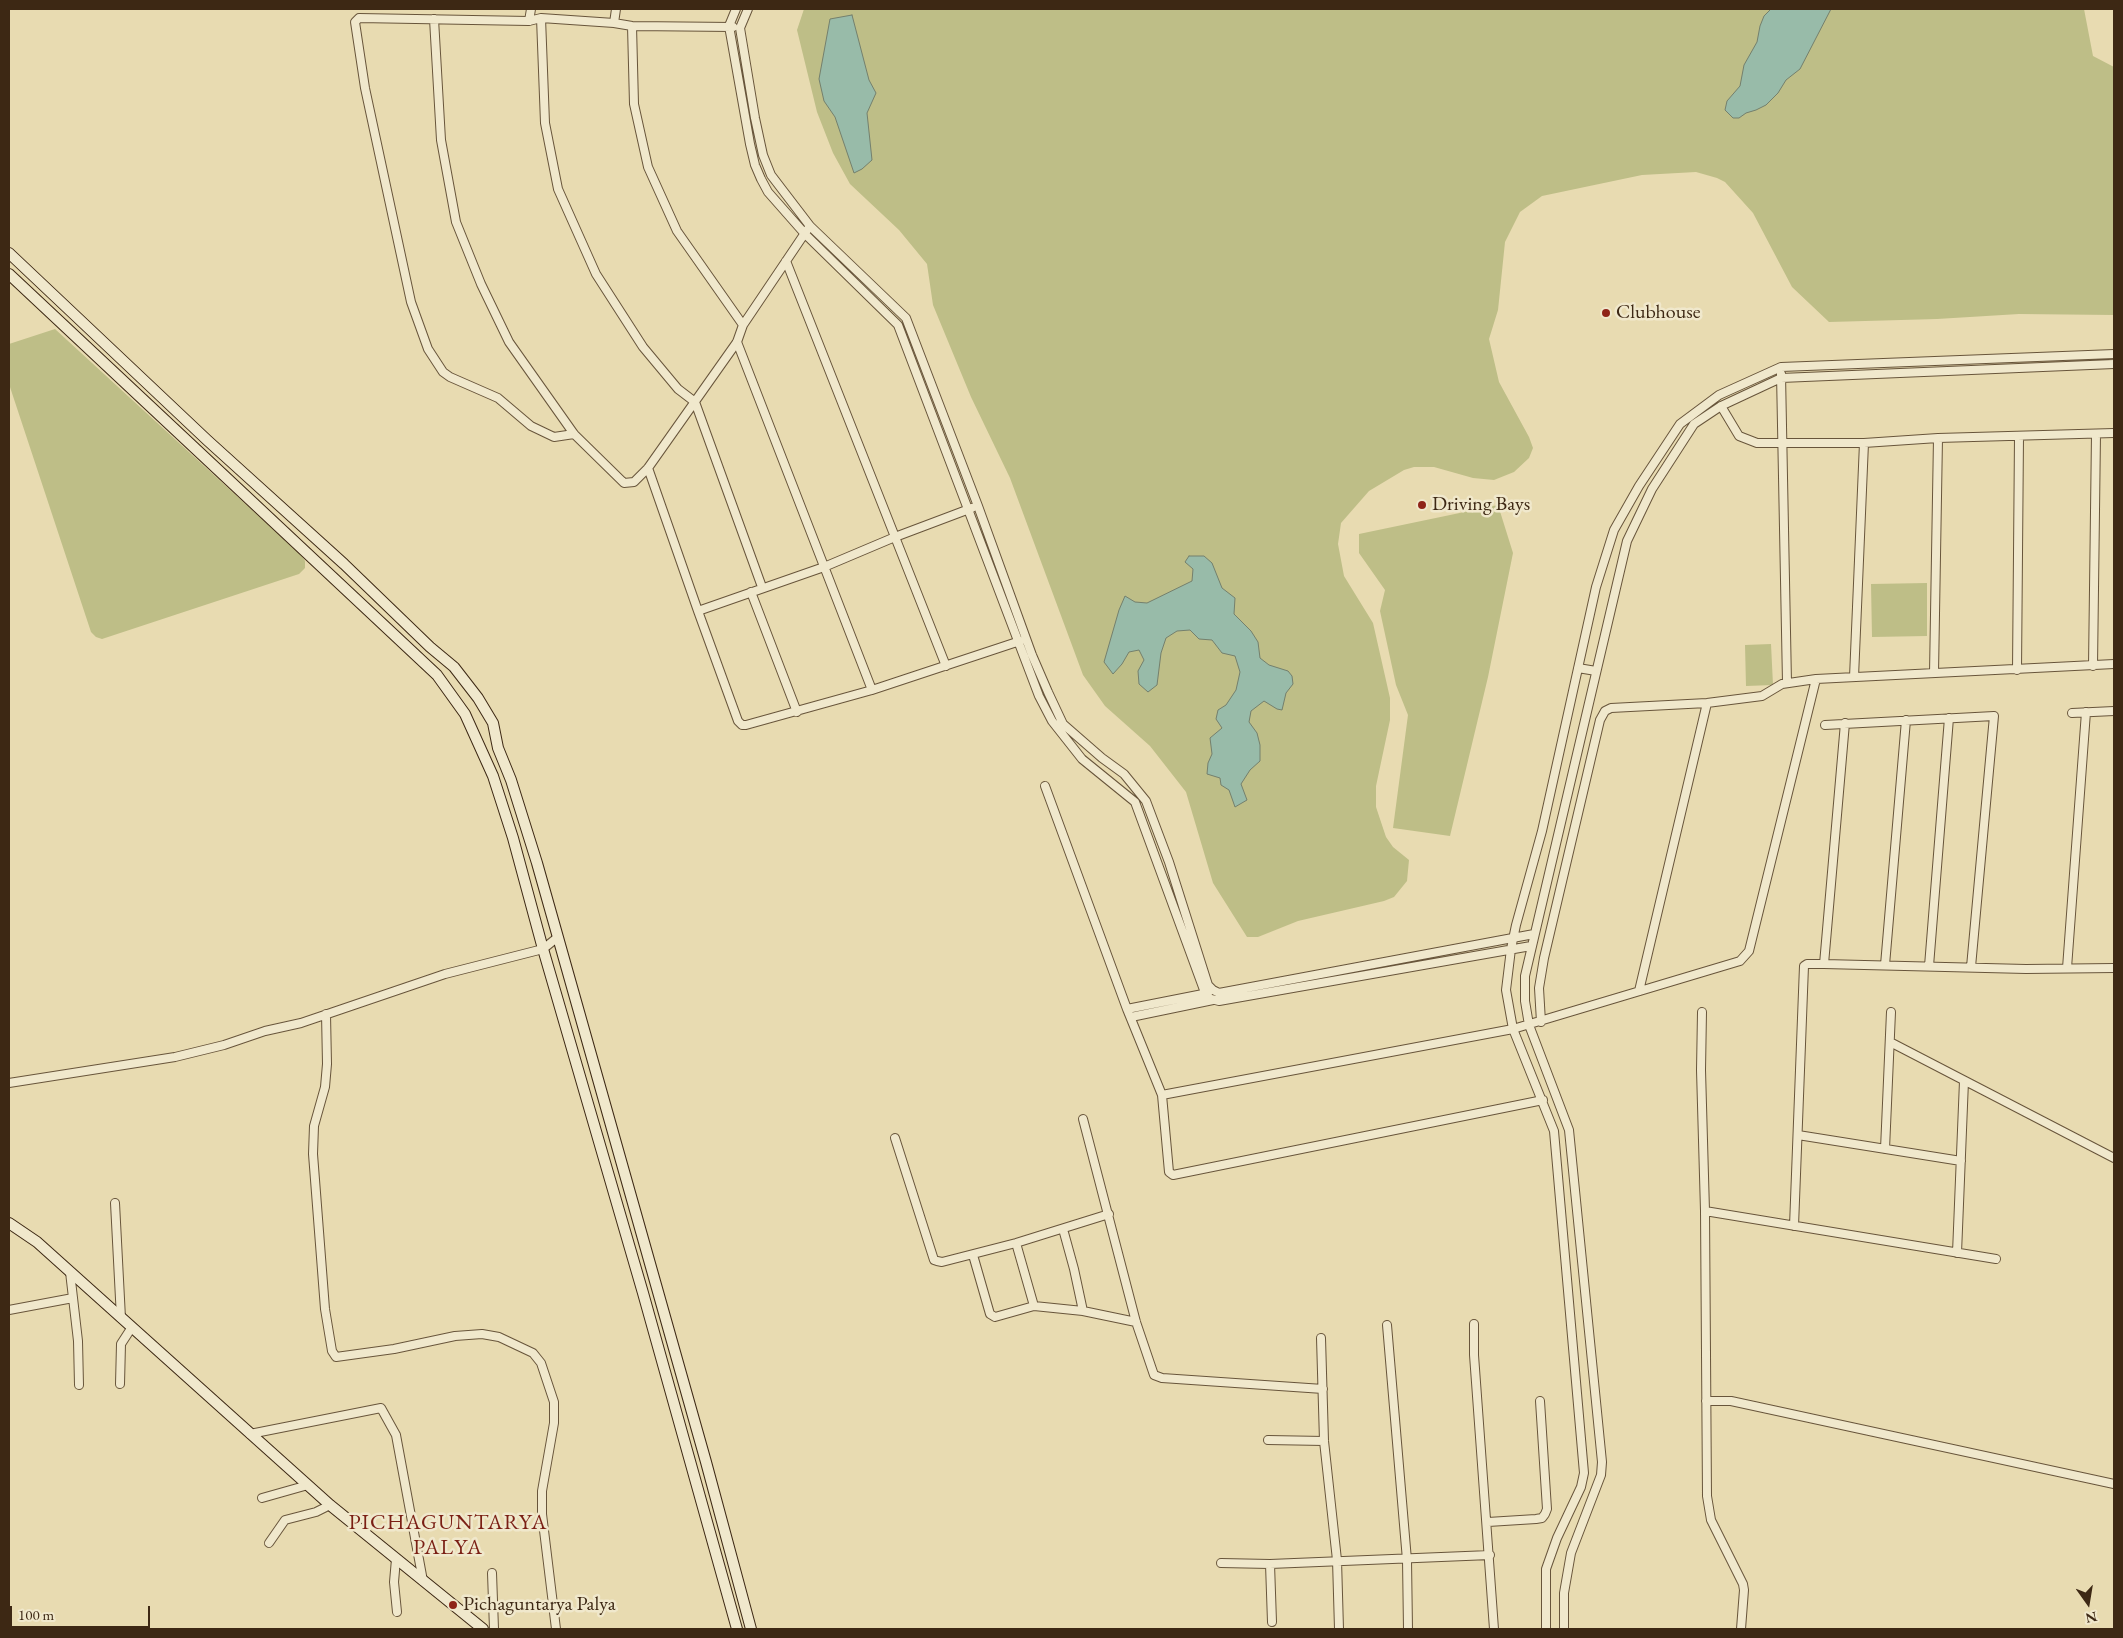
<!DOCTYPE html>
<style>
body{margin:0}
#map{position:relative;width:2123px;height:1638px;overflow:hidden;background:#e8dbb1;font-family:"EB Garamond",serif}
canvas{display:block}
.frame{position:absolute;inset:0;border:10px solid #3d2814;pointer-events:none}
.north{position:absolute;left:2063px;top:1578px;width:50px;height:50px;-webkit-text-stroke:4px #f0e8cc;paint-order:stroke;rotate:167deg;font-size:14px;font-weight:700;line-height:20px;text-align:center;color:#3d2814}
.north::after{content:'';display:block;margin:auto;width:18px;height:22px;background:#3d2814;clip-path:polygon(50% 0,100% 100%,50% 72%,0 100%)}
.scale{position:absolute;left:10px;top:1606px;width:140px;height:22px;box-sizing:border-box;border:2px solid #3d2814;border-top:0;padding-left:6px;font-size:15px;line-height:18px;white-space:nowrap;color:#3d2814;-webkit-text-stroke:4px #f0e8cc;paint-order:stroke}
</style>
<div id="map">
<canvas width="2123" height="1638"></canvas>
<div class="frame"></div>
<div class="north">N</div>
<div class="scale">100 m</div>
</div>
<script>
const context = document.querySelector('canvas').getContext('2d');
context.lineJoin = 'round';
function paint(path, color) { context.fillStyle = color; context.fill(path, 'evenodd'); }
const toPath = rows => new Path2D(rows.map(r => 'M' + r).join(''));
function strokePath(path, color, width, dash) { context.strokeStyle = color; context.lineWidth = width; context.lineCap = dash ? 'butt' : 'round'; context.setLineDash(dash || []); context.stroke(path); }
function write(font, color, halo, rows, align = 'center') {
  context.font = font + ' "EB Garamond",serif'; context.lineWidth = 5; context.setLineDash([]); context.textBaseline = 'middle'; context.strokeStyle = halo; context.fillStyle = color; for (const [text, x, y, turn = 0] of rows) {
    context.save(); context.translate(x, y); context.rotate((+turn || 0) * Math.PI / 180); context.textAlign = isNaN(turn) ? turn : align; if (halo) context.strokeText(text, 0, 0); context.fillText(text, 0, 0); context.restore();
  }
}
const green = toPath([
 [804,9,2084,9,2093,56,2114,67,2114,315,2019,314,1937,319,1829,322,1792,287,1753,213,1725,182,1717,178,1696,172,1642,175,1542,196,1520,212,1505,242,1498,310,1489,339,1499,382,1529,437,1533,448,1529,458,1514,472,1494,480,1473,478,1434,467,1414,467,1404,470,1369,491,1341,523,1338,544,1344,576,1373,623,1390,698,1390,720,1376,786,1376,807,1386,837,1393,847,1409,860,1407,881,1394,897,1384,901,1298,921,1258,937,1247,937,1213,883,1186,792,1150,746,1105,706,1083,675,1010,478,971,397,933,305,927,264,899,230,850,184,833,153,817,112,797,30],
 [55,329,301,555,305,561,305,568,299,574,102,639,96,637,91,632,9,384,9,344],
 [1498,505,1513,553,1488,677,1450,836,1393,828,1408,715,1396,685,1380,611,1385,590,1359,553,1359,534],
 [1927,583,1927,636,1872,637,1871,584],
 [1771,644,1773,685,1746,686,1745,645]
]);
const water = toPath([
 [1771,9,1831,9,1800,69,1786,80,1778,93,1766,105,1756,110,1746,113,1739,118,1733,118,1725,110,1727,101,1740,86,1744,65,1757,42,1760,26,1764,16,1771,9],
 [852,15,869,80,876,93,867,113,872,160,862,169,854,173,835,117,824,101,819,79,830,19,852,15],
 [1189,556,1204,556,1212,563,1222,588,1235,598,1234,614,1251,631,1258,642,1260,658,1269,665,1288,671,1292,676,1293,684,1286,693,1282,710,1277,709,1264,701,1251,711,1249,722,1257,733,1260,745,1260,761,1250,770,1241,784,1247,800,1235,807,1229,790,1221,785,1220,778,1207,774,1208,763,1212,754,1210,738,1222,728,1216,719,1218,710,1226,705,1236,690,1240,672,1235,656,1222,653,1212,640,1199,639,1190,630,1177,631,1166,638,1161,653,1157,685,1148,692,1139,684,1138,671,1144,660,1139,650,1129,652,1122,664,1113,674,1104,662,1119,610,1125,596,1135,602,1147,603,1192,581,1193,569,1185,562,1189,556]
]);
const street = toPath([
 [736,9,729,26,750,144,755,165,761,179,768,192,805,234,898,325,1039,696,1052,721,1082,759,1135,802,1207,998,1219,1001,1531,946],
 [748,9,740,28,755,118,763,155,771,175,810,226,906,318,978,506,1032,655,1048,692,1063,724,1102,758,1124,774,1146,801,1169,862,1208,985,1213,990,1219,993,1534,934],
 [541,18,545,123,558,189,596,274,643,347,678,389,695,402,762,587],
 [434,19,441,140,456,222,481,284,509,342,574,434,624,483,634,482,648,468,737,342,743,325,807,230],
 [529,21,531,9],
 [614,23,616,9],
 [632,26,634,104,648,167,677,231,743,325],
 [786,261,946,666],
 [737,342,872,690],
 [1781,374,1787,683],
 [1721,406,1739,436,1757,443,1864,443,1938,438,2114,433],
 [574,434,554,437,531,426,498,398,450,377,443,372,428,349,411,302,365,88,355,22,359,18,529,21,541,18,614,23,632,26,733,27],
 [648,468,698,611,738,721,742,725,746,725,872,690,1020,641],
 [751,592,797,712],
 [698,611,824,567,895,537,972,508],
 [2093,666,2096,434],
 [1578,668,1596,671],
 [2017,670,2019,437],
 [1934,673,1938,438],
 [1854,677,1864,443],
 [2072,713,2114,711],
 [1825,725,1994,716,1971,967],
 [1045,786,1127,1009,1162,1095,1169,1172,1173,1175,1543,1100],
 [1824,964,1845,723],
 [1885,965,1906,720],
 [1929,966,1949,718],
 [2067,968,2086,712],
 [1639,991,1707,703],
 [1127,1009,1208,993],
 [1702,1012,1701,1070,1705,1211,1707,1496,1711,1520,1743,1584,1744,1590,1741,1629],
 [326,1014,327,1064,325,1087,314,1126,313,1154,325,1309,332,1351,336,1357,394,1349,455,1336,482,1334,499,1337,533,1353,541,1363,554,1402,554,1423,542,1491,542,1514,556,1629],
 [1131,1017,1213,1000],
 [1541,1022,1539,988,1544,958,1600,720,1605,711,1611,708,1707,703,1762,696,1782,684,1816,679],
 [1890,1042,2114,1158],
 [9,1083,175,1057,224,1045,265,1031,301,1023,445,974,543,949,558,937],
 [1162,1095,1513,1029,1740,961,1749,951,1816,679,2114,664],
 [1083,1119,1136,1322,1154,1375,1162,1378,1323,1389],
 [1798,1135,1961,1161],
 [895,1138,934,1260,937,1261,942,1262,1016,1243,1109,1214],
 [1885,1149,1891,1012],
 [115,1203,121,1318],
 [1705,1211,1996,1259],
 [1794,1226,1804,966,1807,964,1824,964,2026,969,2114,968],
 [1063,1229,1074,1269,1083,1311],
 [1016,1243,1034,1306],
 [1957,1253,1964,1081],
 [973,1255,990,1314,995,1317,1034,1306,1083,1311,1136,1322],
 [70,1272,78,1341,79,1385],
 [9,1310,73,1298],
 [1474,1324,1474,1355,1494,1629],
 [1387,1325,1407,1560,1408,1629],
 [1321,1338,1324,1441,1337,1560,1339,1629],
 [120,1384,121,1344,132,1327],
 [1706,1401,1731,1401,2114,1484],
 [250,1434,381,1408,396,1435,423,1581],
 [1268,1440,1324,1441],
 [262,1498,308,1485],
 [1488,1522,1536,1519,1542,1518,1545,1514,1547,1509,1540,1401],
 [269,1543,285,1520,316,1512,330,1505],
 [396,1559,394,1582,397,1612],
 [1221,1563,1270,1564,1490,1555],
 [1270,1564,1272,1622],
 [492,1573,494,1629],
 [1546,1629,1546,1569,1557,1538,1581,1487,1584,1473,1554,1131,1513,1029,1506,990,1511,949,1516,925,1542,831,1596,587,1614,530,1639,486,1680,424,1719,395,1781,367,2114,354],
 [1564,1629,1564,1593,1571,1553,1601,1475,1602,1462,1569,1130,1529,1025,1525,1001,1525,976,1627,541,1652,489,1694,424,1721,406,1781,378,2114,364]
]);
const secondary = toPath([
 [9,253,207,440,344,564,430,647,454,667,478,698,493,723,498,748,511,780,537,863,706,1462,751,1629],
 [9,274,437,675,465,714,493,776,513,838,543,949,643,1293,737,1629],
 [9,1223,37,1242,330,1505,483,1629]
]);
const markers = [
 [1606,313,5,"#8f2418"],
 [1422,505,5,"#8f2418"],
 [453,1605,5,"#8f2418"]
];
const poiNames = [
 ["Clubhouse",1616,313],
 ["Driving Bays",1432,505],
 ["Pichaguntarya Palya",463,1605]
];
const quarterNames = [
 ["PICHAGUNTARYA",448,1523],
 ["PALYA",448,1548]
];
paint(green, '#bebe87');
paint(water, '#98bba9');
strokePath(water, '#74806d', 1);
strokePath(street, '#68553b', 10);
strokePath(secondary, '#3d2814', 12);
strokePath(street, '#f0e8cc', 8);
strokePath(secondary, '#f0e8cc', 10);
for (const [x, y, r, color] of markers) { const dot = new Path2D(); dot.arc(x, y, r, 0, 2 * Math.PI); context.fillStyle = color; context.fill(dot); strokePath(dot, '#f0e8cc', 2); }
write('20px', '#3d2814', '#f0e8cc', poiNames, 'left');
context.letterSpacing = '1px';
write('22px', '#7a1f14', '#f0e8cc', quarterNames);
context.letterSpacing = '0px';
</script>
